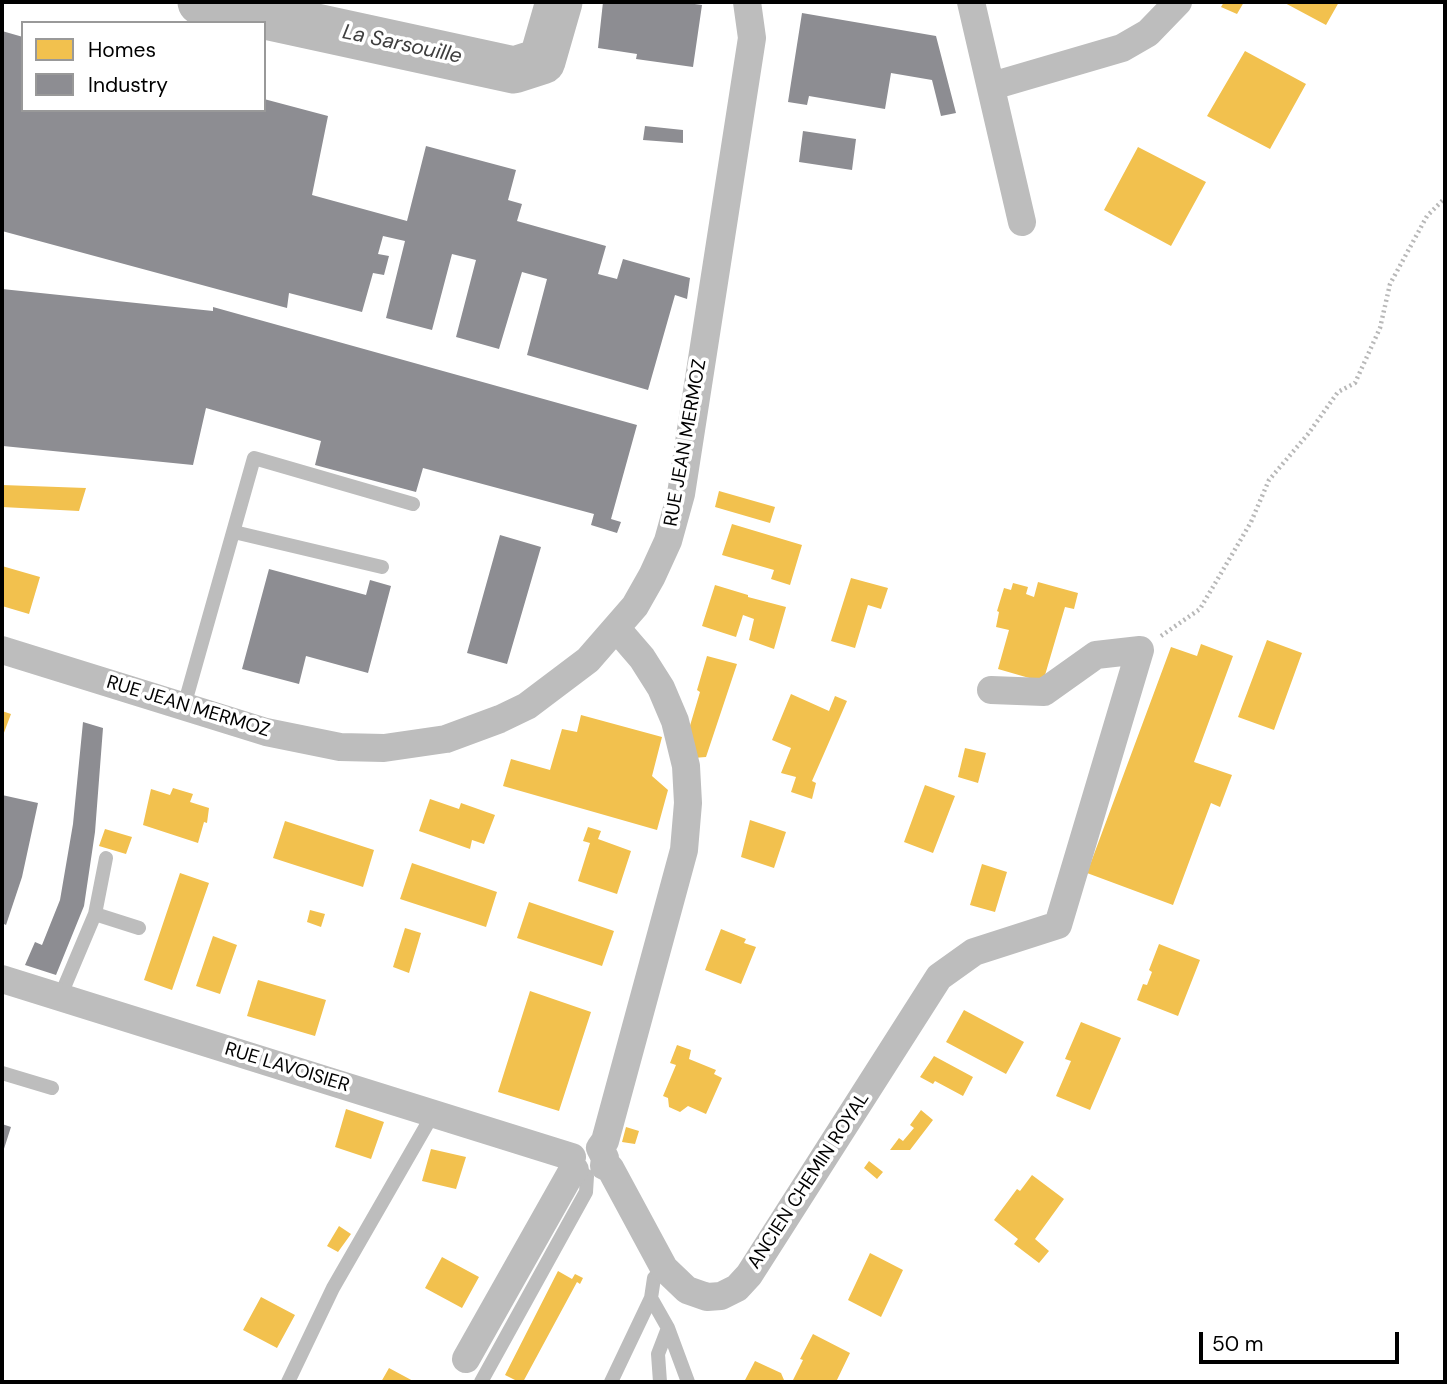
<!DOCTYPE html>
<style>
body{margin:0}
#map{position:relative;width:1447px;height:1384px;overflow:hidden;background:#fff;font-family:"DM Sans",sans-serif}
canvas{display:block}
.frame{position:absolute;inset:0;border:4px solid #000;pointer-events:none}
.legend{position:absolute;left:21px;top:21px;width:245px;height:91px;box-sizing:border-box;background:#fff;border:2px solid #999;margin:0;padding:9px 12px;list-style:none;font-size:21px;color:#000}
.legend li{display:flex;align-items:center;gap:14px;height:35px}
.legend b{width:35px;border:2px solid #999}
.scale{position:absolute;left:1199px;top:1332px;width:200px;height:32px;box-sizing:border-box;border:4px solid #000;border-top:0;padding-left:9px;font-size:21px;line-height:24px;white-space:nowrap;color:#000;-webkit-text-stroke:5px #fff;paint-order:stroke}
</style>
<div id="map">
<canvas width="1447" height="1384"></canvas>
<div class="frame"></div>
<ul class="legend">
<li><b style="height:19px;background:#f2c14e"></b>Homes</li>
<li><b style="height:19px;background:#8d8d92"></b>Industry</li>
</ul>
<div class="scale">50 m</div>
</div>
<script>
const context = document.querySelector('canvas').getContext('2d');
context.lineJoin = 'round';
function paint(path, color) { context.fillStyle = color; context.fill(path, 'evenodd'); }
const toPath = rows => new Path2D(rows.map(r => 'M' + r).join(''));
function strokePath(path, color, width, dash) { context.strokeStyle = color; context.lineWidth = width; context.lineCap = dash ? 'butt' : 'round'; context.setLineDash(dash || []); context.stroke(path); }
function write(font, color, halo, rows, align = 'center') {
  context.font = font + ' "DM Sans",sans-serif'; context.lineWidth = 7; context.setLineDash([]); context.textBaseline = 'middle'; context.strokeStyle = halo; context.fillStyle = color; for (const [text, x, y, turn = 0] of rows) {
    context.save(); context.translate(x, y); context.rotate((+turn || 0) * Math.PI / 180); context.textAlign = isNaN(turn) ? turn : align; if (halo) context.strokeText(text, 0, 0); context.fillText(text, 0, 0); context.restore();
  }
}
const homes = toPath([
 [1224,2,1244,2,1237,14,1221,7],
 [1283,2,1339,2,1326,25],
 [1245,51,1306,84,1270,149,1207,116],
 [1138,147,1206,182,1171,246,1104,210],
 [2,485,86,488,79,511,2,507],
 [719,491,775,507,770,523,715,507],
 [732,524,802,545,790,585,771,579,774,570,722,555],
 [2,566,40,577,29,614,2,606],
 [851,578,888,588,881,609,868,605,855,648,831,641],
 [1038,582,1078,593,1074,609,1065,607,1043,682,998,669,1009,630,996,627,999,612,997,611,1004,588,1011,590,1013,583,1028,587,1026,594,1034,597],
 [715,585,748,595,748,597,786,607,774,649,749,640,754,619,743,615,736,637,702,626],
 [1267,640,1302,653,1274,730,1238,717],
 [1201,644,1233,656,1194,762,1232,775,1220,807,1211,803,1173,905,1087,873,1171,647,1197,656],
 [707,656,737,664,706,757,693,758,689,729,700,692,697,690],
 [791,694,829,711,835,696,847,701,812,781,816,783,812,799,791,792,796,777,781,773,791,748,772,740],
 [2,711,11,714,2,738],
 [581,715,662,737,652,776,668,790,657,830,503,786,511,759,550,770,562,729,577,732],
 [965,748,986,753,978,783,958,777],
 [925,785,955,796,933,853,904,842],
 [173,788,193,794,190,802,209,808,207,823,204,822,198,843,143,825,151,789,170,795],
 [430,799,459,809,461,803,495,815,484,844,472,840,470,849,419,831],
 [750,820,786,832,774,868,741,857],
 [285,821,374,850,363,887,273,858],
 [588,827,601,831,598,839,631,851,617,894,578,881,590,843,583,841],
 [105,829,132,837,126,854,99,846],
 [412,863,497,892,486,927,400,899],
 [982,864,1007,872,995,912,970,905],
 [180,873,209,883,172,990,144,980],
 [529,902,614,931,602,966,517,938],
 [310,910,325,914,321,927,307,922],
 [405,928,421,933,409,973,393,967],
 [721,929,746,939,744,943,756,947,741,984,705,970],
 [213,936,237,945,220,994,196,986],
 [1159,944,1200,960,1178,1016,1137,1000,1143,984,1147,985,1152,972,1149,970],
 [258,980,326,1000,315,1036,247,1016],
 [530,991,591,1012,559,1111,498,1092],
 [964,1010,1024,1042,1006,1074,946,1042],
 [1081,1022,1121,1038,1090,1110,1056,1096,1071,1061,1065,1059],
 [677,1045,691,1050,689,1059,716,1070,714,1074,722,1078,706,1114,688,1106,680,1112,669,1107,668,1098,663,1096,676,1065,670,1063],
 [934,1056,973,1077,963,1096,935,1081,933,1084,920,1077],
 [346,1109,384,1122,371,1159,335,1147],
 [921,1110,933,1120,910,1150,890,1150,899,1138,903,1141,914,1128,910,1125],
 [626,1127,639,1131,635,1144,622,1142],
 [431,1149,466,1157,456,1189,422,1181],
 [869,1161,883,1172,877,1179,864,1168],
 [1032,1175,1064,1199,1035,1239,1049,1251,1039,1263,1014,1244,1018,1239,994,1220,1017,1189,1020,1191],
 [339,1226,351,1234,338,1252,327,1246],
 [870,1253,903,1270,881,1317,848,1300],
 [442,1257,479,1277,462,1308,425,1288],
 [558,1271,572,1279,575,1274,583,1278,580,1284,577,1282,523,1382,519,1382,505,1375],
 [261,1297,295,1315,277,1348,243,1330],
 [813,1334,850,1353,836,1382,792,1382,803,1360,800,1359],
 [755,1361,781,1373,784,1380,789,1382,744,1382],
 [389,1368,415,1382,381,1382]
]);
const industry = toPath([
 [603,2,680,2,702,5,693,67,636,59,637,54,598,48],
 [802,13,936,36,956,113,941,116,932,80,891,73,885,109,809,96,807,105,788,102],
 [2,31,23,37,23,110,264,110,264,99,328,116,312,195,407,221,426,146,516,170,508,200,522,204,517,221,606,246,598,274,617,279,623,259,690,278,687,299,675,295,648,390,527,355,547,279,522,272,499,349,456,337,476,260,452,254,432,330,386,318,405,241,383,236,378,254,389,256,384,275,373,273,362,312,289,293,287,308,2,231],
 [645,126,683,130,683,143,643,140],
 [803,131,856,139,852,170,799,162],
 [2,289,213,311,213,307,637,425,611,519,621,522,617,533,591,525,594,514,423,468,416,492,315,465,321,441,206,408,193,465,3,446,4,428,2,428],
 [500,535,541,547,507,664,467,653],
 [269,569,366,595,370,580,391,586,368,673,306,656,299,684,242,669],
 [83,722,103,728,95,832,84,906,56,975,25,965,35,942,42,945,60,900,73,824],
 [2,795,38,803,22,877,6,925,2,923],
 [2,1124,11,1127,2,1155]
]);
const river = toPath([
 [201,2,514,70,542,61,559,2]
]);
const path = toPath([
 [1161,636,1200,609,1251,522,1269,480,1308,434,1338,392,1355,383,1380,328,1390,284,1427,216,1445,198]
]);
const service = toPath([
 [234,532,382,567],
 [184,706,254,458,413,504],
 [95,914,106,858],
 [60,997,95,914,139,928],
 [2,1073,52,1088],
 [651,1298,668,1328,688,1382],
 [288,1382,333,1288,433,1114],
 [481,1382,586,1192,587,1176],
 [611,1382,651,1298,654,1278,664,1268],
 [660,1382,658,1354,668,1328]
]);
const minor = toPath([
 [971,2,1022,222],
 [992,86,1122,48,1148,33,1178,2],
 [617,629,642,658,661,688,675,721,686,766,688,803,684,850,605,1141,600,1148,605,1158,604,1166,610,1168,664,1268,687,1290,707,1297,721,1296,737,1288,749,1275,939,977,974,952,1058,925,1140,650,1096,655,1044,692,991,690],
 [2,650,266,732,340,747,384,748,446,739,500,719,527,706,588,660,635,606,652,576,668,541,681,494,752,38,747,2],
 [2,979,572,1157],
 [466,1359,571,1173,575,1170]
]);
const streetNames = [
 ["RUE JEAN MERMOZ",686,443,-80],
 ["RUE JEAN MERMOZ",188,707,17],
 ["RUE LAVOISIER",287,1068,17],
 ["ANCIEN CHEMIN ROYAL",809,1181,-57]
];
const waterNames = [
 ["La Sarsouille",402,45,12]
];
paint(homes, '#f2c14e');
paint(industry, '#8d8d92');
strokePath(river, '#bababa', 47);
strokePath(path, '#b8b8b8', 4.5, [2, 3.5]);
strokePath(service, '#bdbdbd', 14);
strokePath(minor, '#bdbdbd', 28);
write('19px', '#000', '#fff', streetNames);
write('italic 21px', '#3e3e3e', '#fff', waterNames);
</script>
